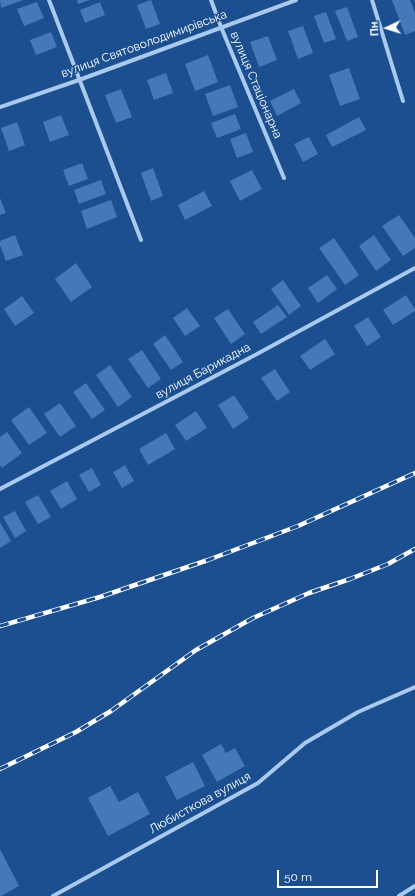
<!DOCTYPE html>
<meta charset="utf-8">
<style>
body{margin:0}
#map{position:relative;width:415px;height:896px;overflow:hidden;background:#1b4f8f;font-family:Raleway,sans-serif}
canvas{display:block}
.north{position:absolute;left:367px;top:8px;width:40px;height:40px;-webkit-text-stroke:3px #1b4f8f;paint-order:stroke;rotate:266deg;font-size:11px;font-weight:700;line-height:16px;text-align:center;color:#fff}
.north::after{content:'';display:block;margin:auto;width:14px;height:18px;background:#fff;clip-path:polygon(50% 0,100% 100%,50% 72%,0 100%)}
.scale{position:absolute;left:277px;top:870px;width:101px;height:18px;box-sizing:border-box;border:2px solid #fff;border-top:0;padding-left:5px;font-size:12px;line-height:14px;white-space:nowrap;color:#fff;-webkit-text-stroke:3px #1b4f8f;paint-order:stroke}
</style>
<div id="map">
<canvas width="415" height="896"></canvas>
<div class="north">Пн</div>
<div class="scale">50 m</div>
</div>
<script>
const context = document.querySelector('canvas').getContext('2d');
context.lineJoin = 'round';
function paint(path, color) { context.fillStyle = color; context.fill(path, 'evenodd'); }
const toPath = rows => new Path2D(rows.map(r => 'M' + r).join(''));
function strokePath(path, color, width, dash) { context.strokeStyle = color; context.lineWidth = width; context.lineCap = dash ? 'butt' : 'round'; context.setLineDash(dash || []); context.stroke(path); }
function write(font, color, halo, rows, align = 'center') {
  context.font = font + ' Raleway,sans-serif'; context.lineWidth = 3; context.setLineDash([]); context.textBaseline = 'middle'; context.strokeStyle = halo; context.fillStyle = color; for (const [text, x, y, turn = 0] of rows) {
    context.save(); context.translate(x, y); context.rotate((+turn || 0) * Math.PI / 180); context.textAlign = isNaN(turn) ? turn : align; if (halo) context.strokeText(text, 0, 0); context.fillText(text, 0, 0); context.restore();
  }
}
const building = toPath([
 [0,0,23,0,1,8],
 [77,0,90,0,78,4],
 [151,0,160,24,146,29,137,5],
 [392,0,410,0,415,13,415,31,405,35],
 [37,2,44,18,24,26,17,9],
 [100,2,105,15,85,23,80,10],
 [347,7,358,37,347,41,335,11],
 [326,12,336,39,324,43,314,16],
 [303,26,313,53,298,59,288,31],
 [51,32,57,47,36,55,30,40],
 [268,36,277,60,259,67,250,42],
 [208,55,218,82,195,91,185,64],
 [349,68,360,99,340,106,329,75],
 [166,73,173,93,154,100,147,80],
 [230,85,238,107,213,116,205,94],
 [121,89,132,117,116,123,105,95],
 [294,89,301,103,277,116,270,101],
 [235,114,241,129,217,138,211,123],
 [61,115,69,135,50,142,43,122],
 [359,117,366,130,332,147,326,135],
 [17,122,25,145,9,151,1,128],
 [246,133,253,152,237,158,230,139],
 [309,137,318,154,303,162,294,144],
 [82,163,88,179,69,186,63,170],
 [153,168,163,196,151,201,141,173],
 [252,170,262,189,240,201,230,181],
 [101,180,106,194,79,204,74,190],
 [204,191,212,206,185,220,178,205],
 [0,198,6,213,0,215],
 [111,200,117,217,87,229,81,211],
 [399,215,415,238,415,248,403,256,382,226],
 [15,235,23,255,6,261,0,245,0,241],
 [374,235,391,260,376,271,359,246],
 [334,238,359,275,345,285,319,248],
 [76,263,92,287,71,302,55,279],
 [327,275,337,289,318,303,308,288],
 [283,280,301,306,289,315,271,289],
 [406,295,415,309,415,311,393,325,383,310],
 [22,296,34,313,15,326,4,309],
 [278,305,287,317,261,334,253,322],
 [187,308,200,326,185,336,173,318],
 [228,309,245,334,231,344,214,318],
 [368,317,381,337,367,346,354,326],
 [165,335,183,362,171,370,153,344],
 [325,339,335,354,310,370,300,356],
 [142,350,161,379,148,388,128,359],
 [110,365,132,397,118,407,96,375],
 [275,369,290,392,277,401,261,378],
 [86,383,105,410,92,419,73,392],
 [234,395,249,418,233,429,218,405],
 [60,403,76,426,60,437,44,414],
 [29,407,47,433,29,445,11,420],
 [196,411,207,428,186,441,175,425],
 [7,432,22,453,2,468,0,465,0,437],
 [166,433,175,449,148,465,139,449],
 [125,465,134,481,122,488,113,472],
 [92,468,101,485,89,492,79,475],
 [67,481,77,499,61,509,50,491],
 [38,495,51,517,38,524,25,502],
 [15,511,26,531,15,538,3,517],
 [0,522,11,541,0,548],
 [221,744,226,753,235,748,245,766,217,782,202,755],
 [193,762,205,786,177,800,165,777],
 [110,786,119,802,138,792,150,814,108,836,88,798],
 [0,849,19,886,1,896,0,896]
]);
const minor = toPath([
 [49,0,141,240],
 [211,0,221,27,284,178],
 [372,0,403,101],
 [0,107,79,80,296,0],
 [0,489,257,354,415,268],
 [53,896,258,783,305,743,358,712,415,687],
 [399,896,415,886]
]);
const rail = toPath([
 [0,626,100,597,208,560,298,526,415,473],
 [0,769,76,732,111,711,196,650,253,618,309,593,350,579,388,564,415,549]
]);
const streetNames = [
 ["вулиця Святоволодимирівська",144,44,-20],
 ["вулиця Стаціонарна",256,85,67],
 ["вулиця Барикадна",203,371,-28],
 ["Любисткова вулиця",200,803,-29]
];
paint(building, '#4478b7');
strokePath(minor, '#a9c9ee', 4);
strokePath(rail, '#fff', 4.5);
strokePath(rail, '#1b4f8f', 3, [9]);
write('12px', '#fff', '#1b4f8f', streetNames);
</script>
